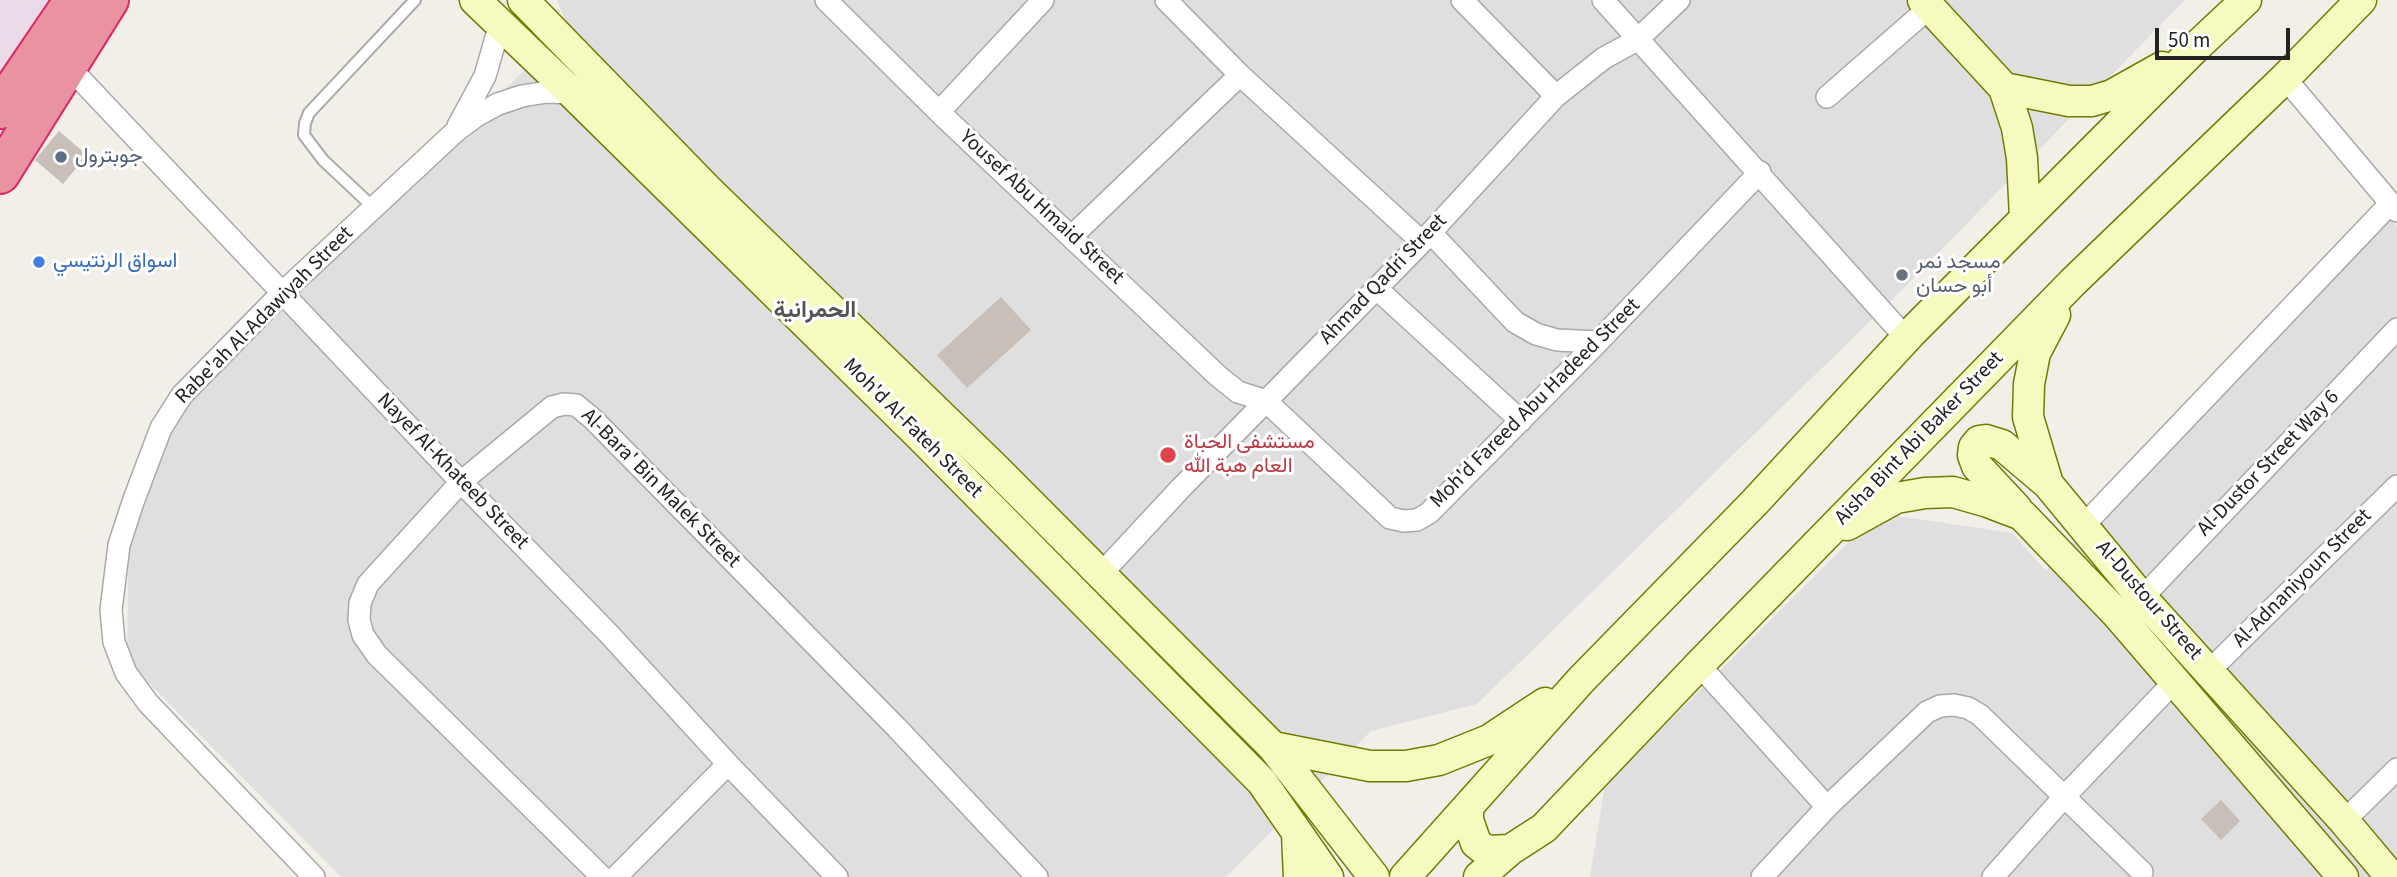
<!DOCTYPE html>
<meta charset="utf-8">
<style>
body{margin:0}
#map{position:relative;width:2397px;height:877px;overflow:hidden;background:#f2efe9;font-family:"Source Sans 3",sans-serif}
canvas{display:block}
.scale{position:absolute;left:2155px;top:28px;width:135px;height:32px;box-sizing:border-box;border:4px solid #222;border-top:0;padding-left:9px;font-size:21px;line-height:24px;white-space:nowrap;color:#222;-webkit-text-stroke:5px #fff;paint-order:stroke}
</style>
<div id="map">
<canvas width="2397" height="877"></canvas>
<div class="scale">50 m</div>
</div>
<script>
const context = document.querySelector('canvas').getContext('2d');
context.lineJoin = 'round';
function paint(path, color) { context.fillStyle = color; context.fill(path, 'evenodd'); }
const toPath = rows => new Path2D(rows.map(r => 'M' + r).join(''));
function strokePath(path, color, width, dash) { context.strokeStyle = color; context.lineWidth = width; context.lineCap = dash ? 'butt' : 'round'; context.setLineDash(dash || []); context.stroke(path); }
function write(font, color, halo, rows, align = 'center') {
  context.font = font + ' "Source Sans 3",Vazirmatn,sans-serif'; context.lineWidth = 6; context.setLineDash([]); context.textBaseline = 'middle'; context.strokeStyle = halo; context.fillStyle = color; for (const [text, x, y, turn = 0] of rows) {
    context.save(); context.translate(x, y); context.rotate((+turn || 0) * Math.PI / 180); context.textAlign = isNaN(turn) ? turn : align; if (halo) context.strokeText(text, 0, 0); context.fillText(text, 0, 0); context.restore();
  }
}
const residential = toPath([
 [557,0,2185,0,1896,296,1477,704,1371,731,1226,877,341,877,127,661,129,528,183,400,568,28],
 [2382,211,2397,227,2397,877,1590,877,1605,785,1878,513,2012,533,2046,571]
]);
const industrial = toPath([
 [0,0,51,0,0,141]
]);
const building = toPath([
 [59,131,87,155,63,184,35,160],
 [1001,297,1031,330,967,388,937,355],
 [2221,800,2240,821,2221,840,2201,819]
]);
const lane = toPath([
 [374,208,323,160,304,135,305,123,309,113,415,0]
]);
const street = toPath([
 [826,0,939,112,1218,376,1238,392,1266,401,1390,518,1404,521,1417,520,1429,513,1598,342,1760,172],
 [1166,0,1240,75,1422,242],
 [1462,0,1556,96],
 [1603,0,1906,338],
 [68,66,461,482,609,634,728,764,837,877],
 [2285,78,2397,211],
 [1827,97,1930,7],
 [939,112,1043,0],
 [458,126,485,76,500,24],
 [1431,233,1515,322,1536,334,1557,340,1598,342],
 [1071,237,1240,75],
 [1376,288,1521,421],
 [2083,526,2390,204],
 [1101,574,1180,489,1422,242,1556,96,1604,58,1637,40,1679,0],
 [2142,598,2397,329],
 [1699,665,1827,807],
 [2209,671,2397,486],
 [2344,821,2397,769],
 [314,877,148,703,126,673,114,642,111,610,119,545,133,502,161,428,182,395,282,293,456,131,476,116,498,104,522,96,547,92,572,93],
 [602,877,377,655,363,635,359,620,360,603,368,584,461,482,552,407,564,404,576,405,593,419,897,728,1037,877],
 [616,877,728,764],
 [1762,877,1827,807,1927,712,1940,706,1954,705,1968,708,1980,715,2142,872],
 [1993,877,2064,797,2174,682]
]);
const secondary = toPath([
 [475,0,572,93,921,437,1262,782,1328,877],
 [523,0,707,189,992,465,1273,747,1374,877],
 [1923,0,2004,88,2017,128,2022,158,2025,218],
 [2004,88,2069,101,2092,101,2112,95,2162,67],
 [2055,315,2035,353,2029,384,2028,417,2048,484,2142,598,2344,821,2391,877],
 [2017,509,1977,466,1973,455,1974,447,1979,441,1986,440,2002,445,2048,484],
 [1847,525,1896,498,1925,493,1953,492,1988,502,2022,515,2116,613,2343,877],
 [1273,747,1370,766,1406,766,1439,760,1489,740,1545,703],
 [1468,807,1468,820,1476,843,1486,851,1510,850],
 [1297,834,1299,877],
 [1405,877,1581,680,1754,503,1911,333,2194,49,2246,0],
 [1479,877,1510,850,1544,828,1699,665,2073,282,2285,78,2361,0]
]);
const highway = toPath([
 [0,109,74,0],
 [0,174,109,0]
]);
const markers = [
 [61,157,7,"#5c6f8a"],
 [39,262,7,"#3f7fe0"],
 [1902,275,7,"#6b7280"],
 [1168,455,9,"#e0444e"]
];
const serviceNames = [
 ["جوبترول",75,157]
];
const streetNames = [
 ["Yousef Abu Hmaid Street",1041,208,43],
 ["Ahmad Qadri Street",1384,280,-46],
 ["Rabe'ah Al-Adawiyah Street",265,316,-45],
 ["Moh'd Fareed Abu Hadeed Street",1536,404,-45],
 ["Moh'd Al-Fateh Street",912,429,45],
 ["Aisha Bint Abi Baker Street",1920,439,-46],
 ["Al-Dustor Street Way 6",2269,464,-46],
 ["Nayef Al-Khateeb Street",452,472,46],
 ["Al-Bara' Bin Malek Street",660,489,45],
 ["Al-Adnaniyoun Street",2303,579,-45],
 ["Al-Dustour Street",2148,601,49]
];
const shopNames = [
 ["اسواق الرنتيسي",53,262]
];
const worshipNames = [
 ["مسجد نمر",1916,263],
 ["أبو حسان",1916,287]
];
const healthNames = [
 ["مستشفى الحياة",1184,443],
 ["العام هبة الله",1184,467]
];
const neighbourhoodNames = [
 ["الحمرانية",815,312]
];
paint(residential, '#e0dfdf');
paint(industrial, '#ebdbe8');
paint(building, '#c7bfb8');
strokePath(lane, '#a9a9a9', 14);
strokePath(street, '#a9a9a9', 24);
strokePath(secondary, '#707d05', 33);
strokePath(highway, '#dc2a67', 42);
strokePath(lane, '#fff', 10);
strokePath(street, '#fff', 21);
strokePath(secondary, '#f7fabf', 30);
strokePath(highway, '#e892a2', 38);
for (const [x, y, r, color] of markers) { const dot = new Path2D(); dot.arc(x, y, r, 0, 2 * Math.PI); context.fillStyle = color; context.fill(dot); strokePath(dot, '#fff', 2.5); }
write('21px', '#4e5e75', '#fff', serviceNames, 'left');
write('21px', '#222', '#fff', streetNames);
write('21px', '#366cbe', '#fff', shopNames, 'left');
write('21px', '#5b616d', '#fff', worshipNames, 'left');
write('21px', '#be3a42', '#fff', healthNames, 'left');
write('bold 23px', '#555', '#fff', neighbourhoodNames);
</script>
